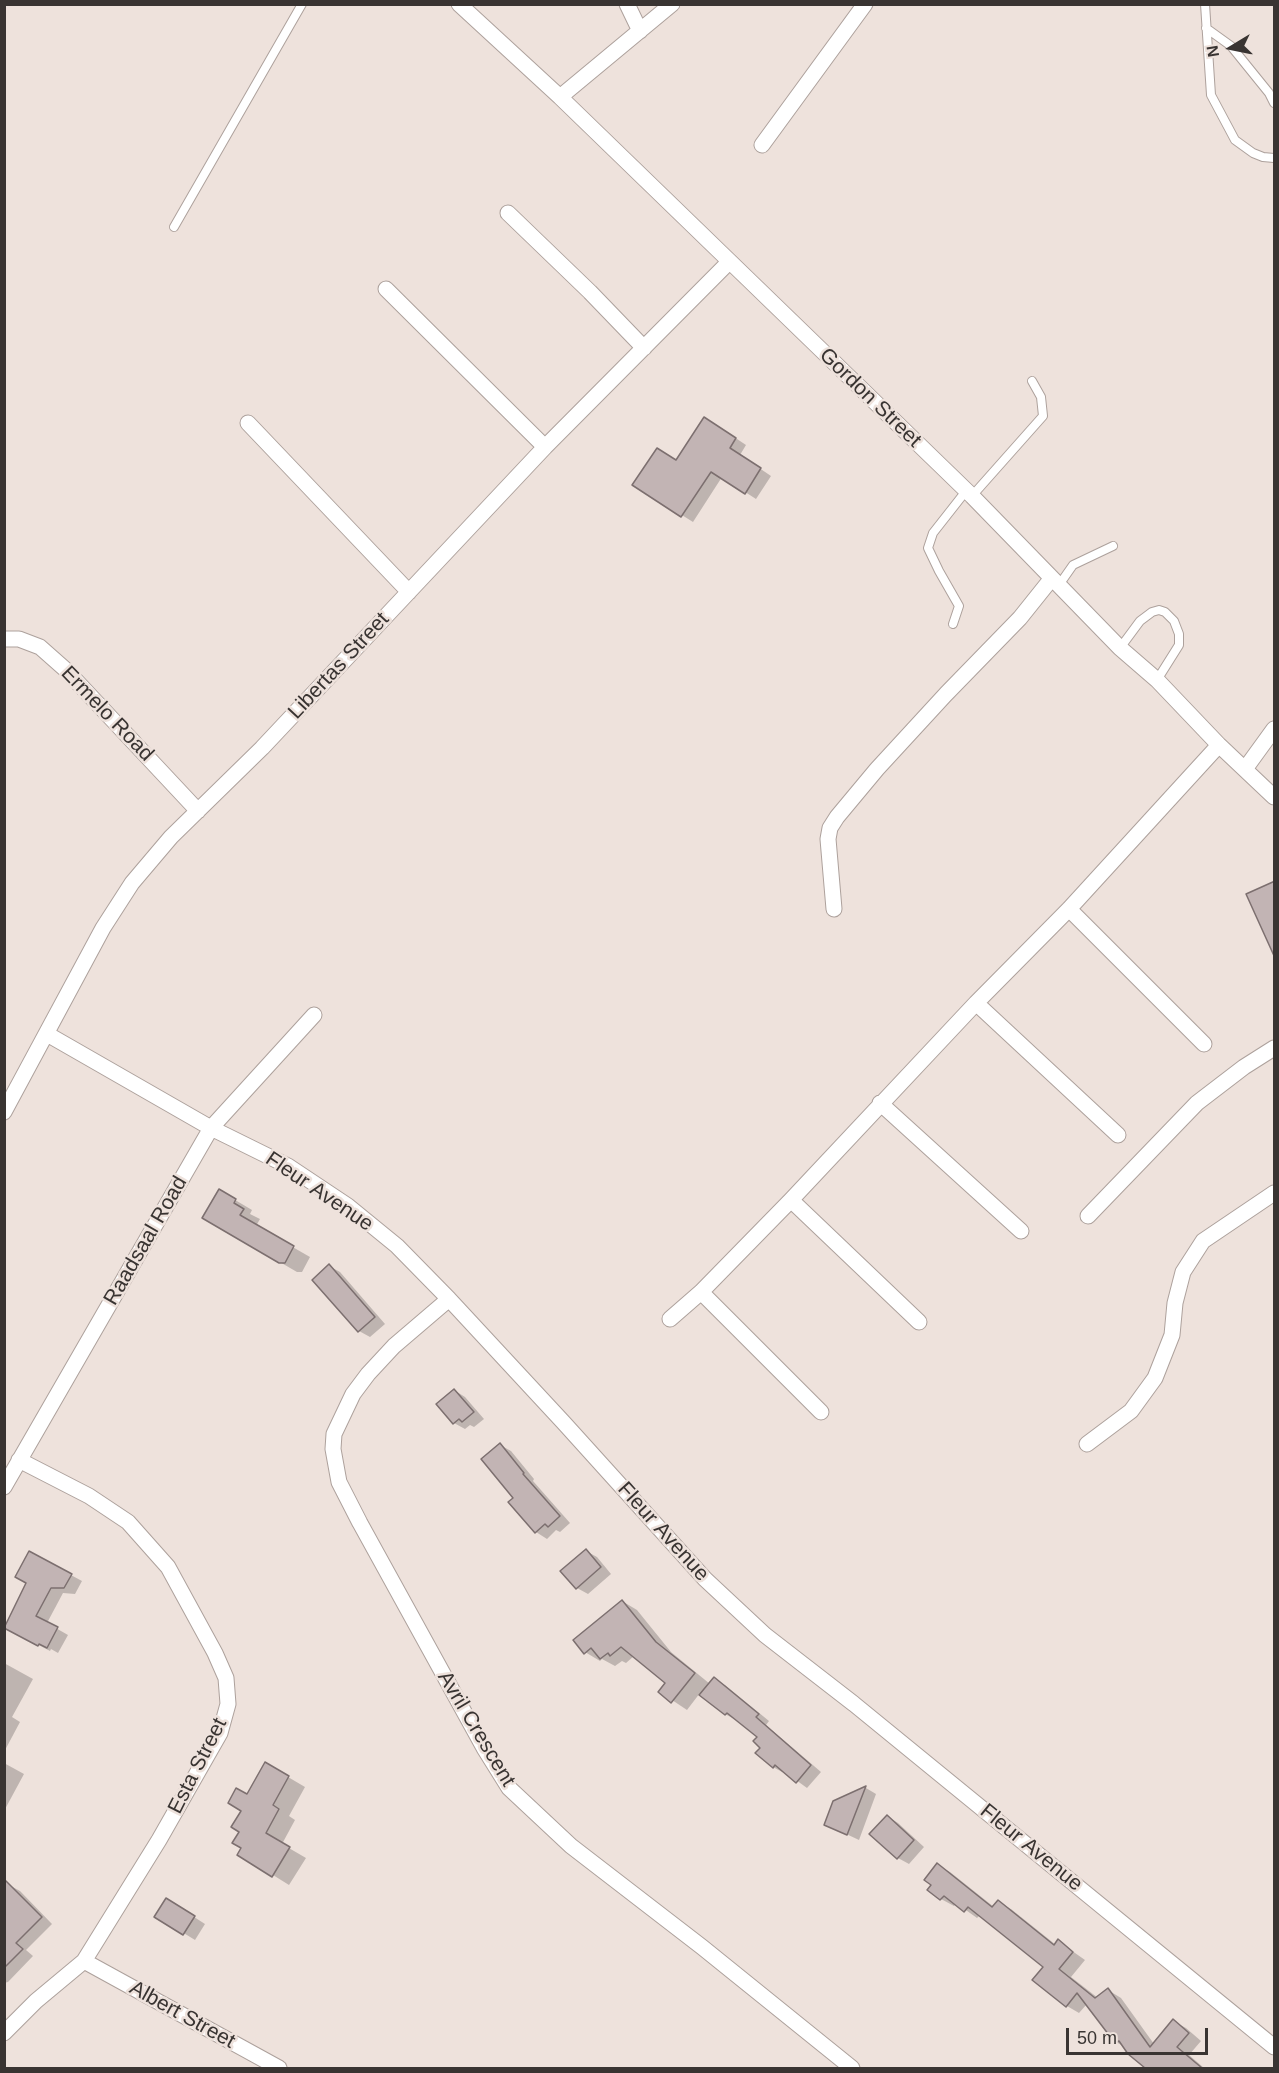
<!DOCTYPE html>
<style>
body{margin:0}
#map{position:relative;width:1279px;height:2073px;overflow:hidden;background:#eee2dc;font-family:Arial,sans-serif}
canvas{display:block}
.frame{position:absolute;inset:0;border:6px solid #393432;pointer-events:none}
.north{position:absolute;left:1201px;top:18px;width:60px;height:60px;-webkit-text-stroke:4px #eee2dc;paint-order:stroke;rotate:260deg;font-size:16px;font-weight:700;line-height:24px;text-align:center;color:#393432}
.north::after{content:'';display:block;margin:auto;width:21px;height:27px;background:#393432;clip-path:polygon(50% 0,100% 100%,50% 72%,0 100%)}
.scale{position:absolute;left:1066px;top:2028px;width:142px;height:27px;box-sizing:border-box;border:3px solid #393432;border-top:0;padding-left:8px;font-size:18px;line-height:21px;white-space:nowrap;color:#393432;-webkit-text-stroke:4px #eee2dc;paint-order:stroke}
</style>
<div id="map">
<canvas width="1279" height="2073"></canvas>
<div class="frame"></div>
<div class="north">N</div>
<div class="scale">50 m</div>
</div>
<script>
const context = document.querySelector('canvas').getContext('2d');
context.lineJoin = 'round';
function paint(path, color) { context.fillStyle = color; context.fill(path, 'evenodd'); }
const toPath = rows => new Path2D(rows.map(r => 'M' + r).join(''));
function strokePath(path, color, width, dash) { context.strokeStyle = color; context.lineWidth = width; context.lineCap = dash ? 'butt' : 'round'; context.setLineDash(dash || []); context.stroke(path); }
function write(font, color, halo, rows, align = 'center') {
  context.font = font + ' Arial,sans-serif'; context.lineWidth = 5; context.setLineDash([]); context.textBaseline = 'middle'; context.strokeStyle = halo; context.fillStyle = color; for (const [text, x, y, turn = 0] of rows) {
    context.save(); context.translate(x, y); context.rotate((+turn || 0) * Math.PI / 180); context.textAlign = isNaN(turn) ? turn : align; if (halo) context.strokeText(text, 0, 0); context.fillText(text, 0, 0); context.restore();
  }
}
const shadow = toPath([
 [716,425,746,445,740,455,771,476,756,499,722,477,693,522,634,485,677,462],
 [220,1191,252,1210,250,1214,260,1219,256,1226,310,1257,302,1272,297,1272,204,1218],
 [329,1266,340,1272,385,1324,370,1337,359,1331],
 [454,1390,465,1397,484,1419,474,1427,470,1425,465,1429,454,1423],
 [500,1445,511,1451,534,1479,533,1481,570,1523,560,1532,556,1530,547,1539,536,1532,511,1502,515,1498],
 [586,1551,597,1557,611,1574,588,1594,577,1588],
 [30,1553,82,1581,75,1594,63,1593,47,1623,68,1635,58,1653,51,1649,50,1651,16,1633,28,1582],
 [622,1601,637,1610,671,1652,710,1684,714,1679,725,1685,769,1721,766,1725,821,1772,807,1788,785,1772,784,1773,773,1767,762,1748,759,1737,737,1719,736,1720,725,1714,700,1693,687,1710,660,1692,668,1683,634,1656,626,1663,622,1661,615,1666,602,1659,600,1661,585,1652],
 [4,1663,33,1679,12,1717,20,1722,4,1752],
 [4,1763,24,1774,4,1811],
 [266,1764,305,1787,289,1816,295,1820,282,1844,306,1858,289,1885,273,1875,243,1848,241,1832,243,1810,248,1796],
 [866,1788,876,1794,859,1840,825,1824,834,1802],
 [887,1816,898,1823,924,1847,909,1864,898,1858,871,1834],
 [937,1865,950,1872,994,1907,998,1902,1011,1909,1056,1945,1058,1941,1085,1960,1071,1977,1098,1998,1108,1990,1121,1998,1154,2044,1173,2021,1186,2028,1201,2041,1189,2055,1204,2068,1147,2068,1125,2047,1116,2042,1087,2004,1079,2013,1067,2006,1045,1967,980,1915,977,1918,956,1903,954,1906,941,1899,933,1885],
 [9,1885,20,1891,52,1924,26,1950,33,1956,8,1982,4,1983,4,1890],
 [177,1906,205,1924,195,1940,156,1916]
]);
const building = toPath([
 [704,417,736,438,730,448,761,468,745,494,711,472,681,517,632,485,657,448,676,460,704,417],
 [1275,881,1275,958,1246,894,1275,881],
 [219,1189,236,1199,234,1203,244,1209,240,1215,294,1246,285,1263,279,1263,202,1218,219,1189],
 [329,1264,375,1317,358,1332,312,1280,329,1264],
 [454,1389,474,1412,462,1422,459,1419,453,1424,436,1404,454,1389],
 [500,1443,524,1473,523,1474,560,1516,548,1527,545,1524,535,1533,508,1502,513,1498,481,1459,500,1443],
 [586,1549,601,1567,576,1589,560,1571,586,1549],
 [29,1551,72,1574,64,1588,51,1588,36,1616,58,1627,47,1648,39,1644,38,1646,4,1628,26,1583,15,1577,29,1551],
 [622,1600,656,1642,695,1673,671,1703,658,1692,665,1683,621,1647,610,1656,608,1653,600,1659,591,1648,584,1654,573,1640,622,1600],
 [714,1677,759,1714,756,1717,811,1765,796,1783,775,1765,773,1768,755,1753,760,1748,753,1741,757,1737,727,1713,725,1715,699,1695,714,1677],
 [265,1762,289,1776,273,1805,279,1809,266,1833,290,1847,272,1877,237,1855,241,1848,232,1843,239,1832,231,1827,241,1811,228,1803,236,1788,247,1794,265,1762],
 [866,1786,847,1835,824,1825,833,1801,866,1786],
 [887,1815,914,1840,897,1859,869,1834,887,1815],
 [937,1863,992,1907,998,1900,1054,1945,1058,1939,1073,1952,1059,1969,1095,1998,1108,1988,1150,2047,1173,2019,1189,2033,1177,2047,1202,2068,1145,2068,1128,2054,1119,2041,1115,2043,1077,1993,1066,2007,1032,1980,1043,1967,968,1907,964,1912,944,1896,940,1900,927,1890,931,1885,924,1880,937,1863],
 [4,1879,42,1917,16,1943,23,1949,4,1968,4,1879],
 [166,1898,195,1916,183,1935,154,1917,166,1898]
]);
const lane = toPath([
 [1205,4,1211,95,1235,140,1253,153,1263,157,1274,158],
 [1206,28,1231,46,1269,93,1274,103],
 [174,227,302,4],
 [972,496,1043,416,1041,397,1032,381],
 [1059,585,1073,565,1113,546],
 [953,624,959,606,939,571,928,548,933,533,966,491],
 [1120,648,1140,621,1152,612,1159,610,1165,612,1174,621,1179,634,1179,645,1157,680]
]);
const street = toPath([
 [459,4,560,97,972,496,1120,648,1157,680,1219,745,1274,797],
 [627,4,640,31],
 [560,97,672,4],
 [762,145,865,4],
 [508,213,590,292,644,348],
 [386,289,545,447],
 [248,423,409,592],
 [4,639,19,639,40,647,66,670,198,811],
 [1245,769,1274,729],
 [834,909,828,839,830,828,837,817,877,769,946,694,1020,618,1052,578],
 [1069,909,1204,1044],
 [976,1003,1118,1135],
 [47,1034,211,1128,288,1166,348,1206,397,1246,449,1299,564,1423,705,1579,765,1635,854,1704,1274,2047],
 [880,1103,1021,1231],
 [4,1112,103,928,132,883,171,837,262,748,545,447,729,262],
 [791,1200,919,1322],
 [1088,1216,1197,1103,1244,1067,1274,1048],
 [701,1292,821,1412],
 [449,1299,394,1346,368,1374,353,1394,334,1434,333,1449,339,1482,360,1523,484,1748,509,1788,571,1846,702,1947,852,2068],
 [670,1319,701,1292,791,1200,976,1003,1069,909,1219,745],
 [1087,1444,1131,1411,1155,1378,1172,1335,1175,1303,1183,1272,1203,1241,1274,1193],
 [4,1487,211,1128,314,1015],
 [84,1961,279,2068],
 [4,2033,36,2001,84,1961,159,1840,220,1733,228,1704,226,1678,215,1653,168,1567,128,1522,89,1496,19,1460]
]);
const streetNames = [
 ["Gordon Street",870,398,44],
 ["Libertas Street",339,666,-47],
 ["Ermelo Road",107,714,46],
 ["Fleur Avenue",319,1192,34],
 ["Raadsaal Road",146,1241,-60],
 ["Fleur Avenue",663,1532,48],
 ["Avril Crescent",476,1729,59],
 ["Esta Street",198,1766,-63],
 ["Fleur Avenue",1031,1848,39],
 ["Albert Street",182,2015,29]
];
paint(shadow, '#0003');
paint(building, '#c2b4b4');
strokePath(building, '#7c6f6f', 1.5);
strokePath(lane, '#ada19c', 10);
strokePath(street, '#ada19c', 17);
strokePath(lane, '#fff', 8);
strokePath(street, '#fff', 15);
write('21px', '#393432', '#eee2dc', streetNames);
</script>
